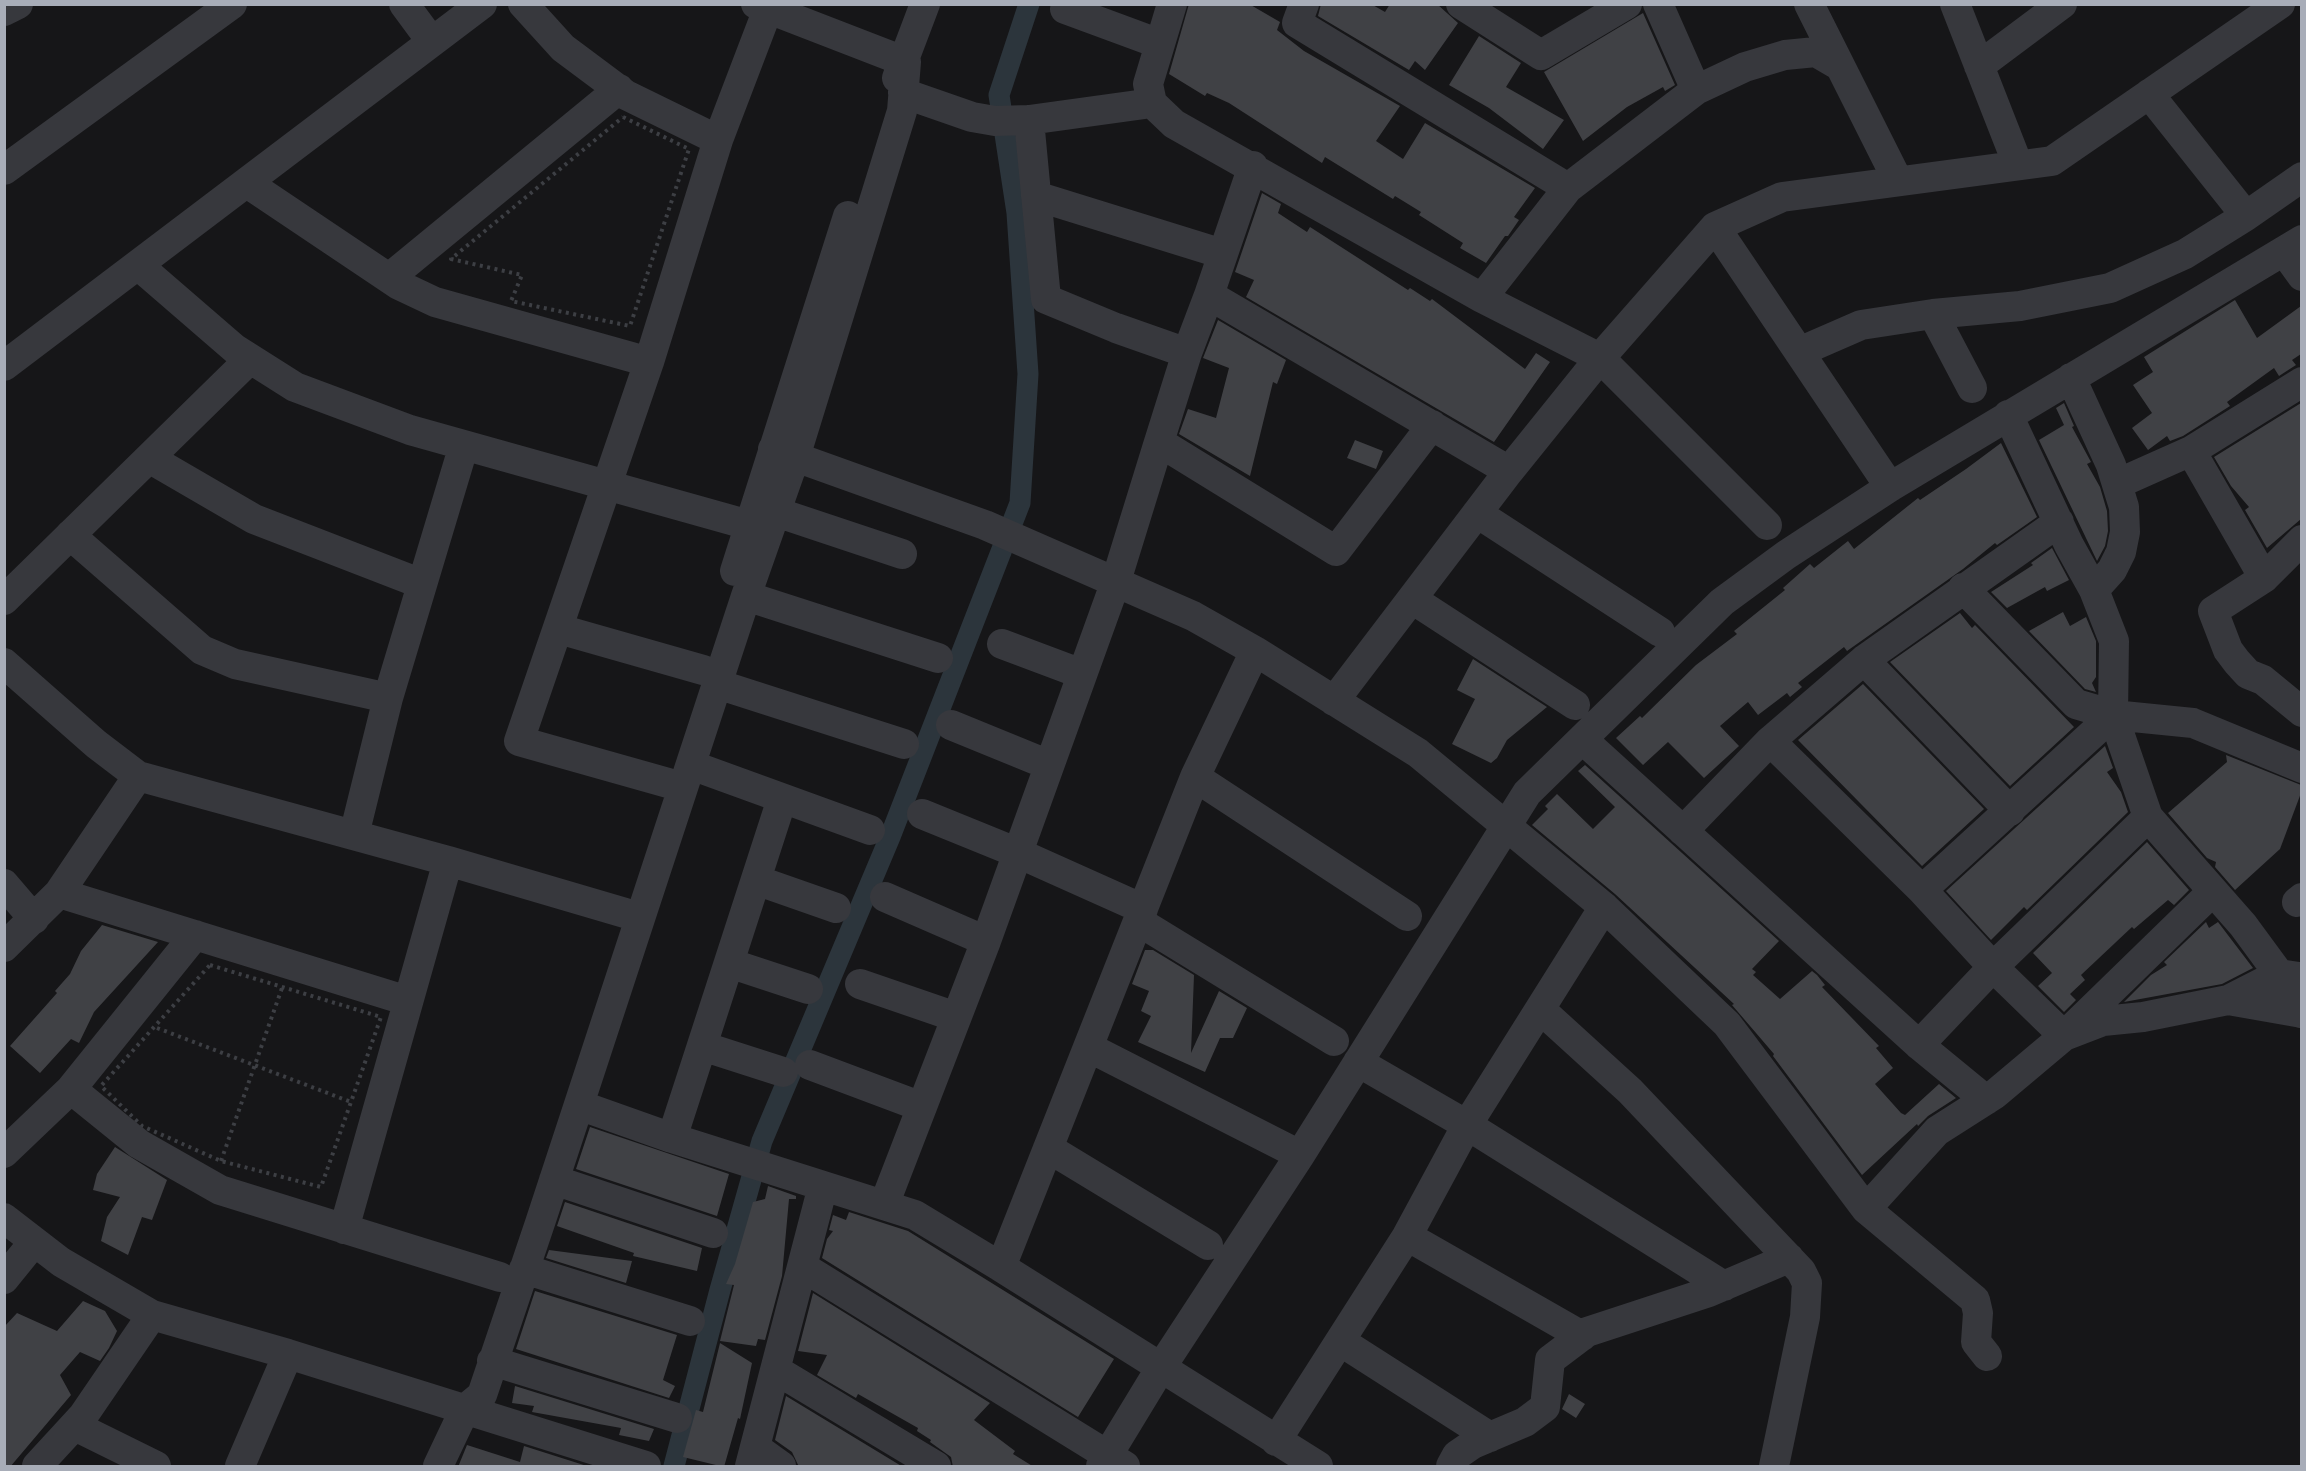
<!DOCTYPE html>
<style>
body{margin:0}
#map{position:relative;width:2306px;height:1471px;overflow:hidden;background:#161618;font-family:Cabin,sans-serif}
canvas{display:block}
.frame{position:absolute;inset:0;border:6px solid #a8adb8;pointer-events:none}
</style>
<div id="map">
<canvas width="2306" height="1471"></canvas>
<div class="frame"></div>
</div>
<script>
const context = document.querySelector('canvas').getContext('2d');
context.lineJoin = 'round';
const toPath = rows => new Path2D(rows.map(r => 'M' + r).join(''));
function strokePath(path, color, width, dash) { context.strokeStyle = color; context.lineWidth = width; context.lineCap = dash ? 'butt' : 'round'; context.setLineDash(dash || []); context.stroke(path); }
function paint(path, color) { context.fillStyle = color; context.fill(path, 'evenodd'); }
const canal = toPath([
 [674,1466,720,1290,762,1141,890,837,1020,503,1028,374,1017,213,999,95,1029,4]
]);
const building = toPath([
 [1189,4,1249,4,1280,22,1277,30,1304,51,1400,106,1376,141,1403,159,1425,123,1535,188,1514,217,1519,220,1508,236,1505,236,1486,263,1460,248,1463,243,1419,215,1421,212,1395,196,1393,199,1325,157,1322,163,1229,103,1207,93,1205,96,1169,74],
 [1321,4,1371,4,1385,12,1390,4,1437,4,1458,23,1425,70,1415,61,1409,70,1318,16],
 [1643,13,1675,85,1665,91,1663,87,1627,107,1583,141,1544,72],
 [1479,36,1521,63,1506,87,1564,120,1543,149,1489,108,1449,85],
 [1262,193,1281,204,1278,213,1307,232,1310,227,1408,290,1410,288,1430,301,1432,299,1525,369,1536,353,1550,362,1494,442,1246,297,1254,280,1235,272],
 [2235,300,2257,338,2301,306,2301,354,2292,360,2296,365,2279,376,2274,368,2227,402,2230,406,2183,436,2170,441,2167,436,2148,450,2132,428,2152,413,2133,385,2153,372,2144,357],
 [1218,320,1286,360,1277,384,1273,382,1250,476,1179,434,1188,409,1216,418,1229,368,1203,358],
 [2064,403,2074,426,2072,427,2091,462,2087,464,2100,487,2107,511,2108,531,2105,546,2097,561,2039,440,2064,425,2056,408],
 [2301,403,2301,519,2267,548,2245,510,2249,507,2231,486,2214,457],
 [1355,440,1383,451,1376,469,1347,458],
 [2001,443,2037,517,1997,545,1995,543,1963,569,1847,651,1844,647,1798,683,1802,687,1790,697,1787,693,1758,715,1748,702,1720,726,1739,746,1704,778,1668,742,1643,765,1616,738,1640,716,1642,718,1696,665,1737,634,1734,631,1785,590,1783,588,1810,564,1814,568,1848,541,1854,549,1918,498,1920,500,1966,469],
 [2052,548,2069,580,2047,591,2045,587,2007,608,1991,592,2033,565,2031,563],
 [2063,612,2070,626,2086,617,2096,641,2096,677,2092,683,2096,692,2085,689,2029,631],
 [1960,613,1972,628,1975,625,2074,727,2010,786,1890,662],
 [1473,659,1547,707,1507,740,1497,758,1491,763,1452,744,1475,699,1457,690],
 [1863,684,1984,809,1922,866,1798,740],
 [2105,746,2113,768,2107,772,2121,792,2128,812,2027,910,2024,907,1991,940,1946,891],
 [2226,755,2301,785,2301,793,2280,849,2235,890,2215,867,2216,862,2207,858,2168,813,2227,762],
 [1585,765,1779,941,1752,969,1756,972,1753,975,1780,999,1812,971,1817,975,1825,985,1822,987,1879,1046,1876,1048,1893,1068,1875,1084,1901,1113,1905,1115,1939,1084,1956,1098,1928,1116,1918,1126,1917,1124,1862,1175,1773,1056,1774,1054,1732,1005,1734,1004,1615,894,1532,825,1548,809,1545,806,1557,794,1593,829,1615,807,1578,771],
 [2147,842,2189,890,2174,905,2168,900,2134,929,2132,927,2081,975,2085,980,2070,994,2076,1000,2064,1012,2038,986,2052,973,2033,953],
 [2206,922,2209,928,2218,922,2253,968,2222,984,2124,1002,2151,975,2167,965,2164,962],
 [102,925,158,942,94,1012,79,1043,71,1039,40,1073,10,1046,57,993,55,991,70,974,81,951],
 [1145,950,1153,950,1194,975,1191,1053,1219,991,1247,1008,1233,1038,1220,1038,1205,1072,1138,1042,1151,1016,1141,1011,1149,991,1132,984],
 [590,1127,729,1174,717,1216,576,1169],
 [115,1147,167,1180,152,1220,142,1217,128,1255,101,1241,107,1217,120,1197,93,1190,97,1174],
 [768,1186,796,1196,796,1199,789,1199,782,1276,765,1340,758,1339,756,1346,720,1341,734,1285,726,1284,735,1264,753,1202,765,1199],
 [565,1202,702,1248,697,1271,633,1256,634,1253,557,1226],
 [849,1212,908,1231,1114,1359,1078,1417,822,1258,827,1239,833,1231,829,1230,833,1215,846,1220],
 [549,1250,632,1261,626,1283,546,1258],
 [535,1291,677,1335,663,1380,675,1386,669,1398,516,1349],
 [813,1293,990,1403,974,1420,1015,1451,1013,1454,1034,1467,953,1467,951,1457,930,1442,931,1440,917,1431,918,1428,858,1394,856,1398,817,1375,827,1355,798,1351],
 [83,1301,105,1311,117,1331,109,1348,100,1361,80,1352,60,1375,71,1395,10,1467,4,1467,4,1327,17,1313,57,1331],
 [720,1343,752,1363,740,1419,738,1418,724,1467,683,1457,696,1410,703,1412],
 [515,1386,654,1429,649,1441,619,1435,621,1428,532,1412,534,1406,512,1403],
 [1569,1394,1585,1404,1576,1418,1562,1409],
 [786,1396,903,1467,799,1467,792,1452,775,1440],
 [467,1445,520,1462,524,1446,590,1467,458,1467]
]);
const path = toPath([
 [623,117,689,149,630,326,511,301,522,275,451,259,623,117],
 [210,965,381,1017,321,1187,221,1161,142,1126,101,1086,210,965],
 [157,1028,351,1102],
 [221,1161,282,988]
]);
const minor = toPath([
 [404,4,432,42],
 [523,4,563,48,626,95,718,140],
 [756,4,906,62],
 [1172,4,1148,84,1152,103,1174,124,1482,298,1600,358,1715,227,1890,487],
 [1304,4,1297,23,1568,188],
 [1461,4,1541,55,1627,4],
 [1658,4,1696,90],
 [1809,4,1898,181],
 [1955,4,2018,165],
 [1065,9,1160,44],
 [4,11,18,4],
 [1979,66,2062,4],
 [897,78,925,4],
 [903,93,972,117,995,121,1029,120,1152,103],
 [2149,94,2246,216,2302,177],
 [1029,120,1046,299,1116,328,1187,353],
 [1253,166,1209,295,1509,471],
 [4,170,232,4],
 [247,183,399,285,435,302,649,362],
 [1036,196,1223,254],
 [1715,227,1782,197,2052,161,2280,4],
 [2284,251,2302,276],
 [139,266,235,349,295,387,410,430,749,525],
 [389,278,619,89],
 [1209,295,1187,353,1159,442,1336,551,1432,425],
 [1482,298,1568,188,1696,90,1745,67,1785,55,1816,52,1840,66],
 [1933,314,1972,388],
 [1799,352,1861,325,1933,314,2020,306,2110,288,2185,254,2246,216],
 [4,366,482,4],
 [2071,378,2111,465,2124,507,2125,532,2121,552,2112,570,2094,590],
 [2008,415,2069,545,2094,590,2114,641,2113,715,2148,817,2243,925,2279,974,2301,1013],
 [773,449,985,525,1193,616,1255,651,1418,753,1604,907,1727,1024,1866,1209,1937,1131,1995,1094,2064,1036,2213,891],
 [2191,451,2264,578],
 [149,458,254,519,422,584],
 [2117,484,2191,451,2302,382],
 [776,512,902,554],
 [1477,513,1660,632],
 [70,535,202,650,235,664,388,698,354,835],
 [2302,540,2264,578,2213,611,2228,650,2237,662,2248,674,2263,680,2302,712],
 [735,571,848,216],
 [1963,588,2076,704,2113,715,2193,723,2302,768],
 [746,596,938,658],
 [1412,599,1575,705],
 [4,600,250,359],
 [559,629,703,670],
 [1002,644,1082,674],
 [1255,651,1195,777,1407,916],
 [1864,660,2010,811],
 [4,663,96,744,138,776,448,861,344,1229],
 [717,684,904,744],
 [388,698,464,445],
 [1334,701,1509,471,1600,358,1767,525],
 [951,725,1049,765],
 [1582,739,1919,1045,1986,1100],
 [1770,741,1922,890,1993,967,2064,1036,2103,1021,2143,1017,2228,1000,2279,974,2299,977],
 [691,765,870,830],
 [1195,777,1001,1267,1318,1466],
 [668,783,519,741,649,362,718,140,768,9],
 [922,814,1018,853,1143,909],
 [1683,831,1770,741,1864,660,2059,522],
 [448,861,625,913],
 [756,880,836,908],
 [4,884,34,919],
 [1922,890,2113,715],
 [59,893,408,1001],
 [885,897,986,941,1116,581,1159,442],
 [2297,902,2302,898],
 [1138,921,1334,1041],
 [4,947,59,893,138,776],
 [729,963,808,989],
 [860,984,956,1017],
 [2228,1000,2302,1013],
 [1540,1009,1630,1091,1801,1271,1807,1283,1805,1317,1774,1466],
 [1919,1045,1993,967,2148,817],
 [702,1046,783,1072],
 [1088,1047,1300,1155],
 [1358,1062,1467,1125,1724,1286],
 [810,1065,922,1107],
 [71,1089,195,935],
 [579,1105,672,1138,915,1215,1001,1267],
 [672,1138,782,799],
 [1048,1148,1208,1245],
 [4,1153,71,1089,139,1144,220,1190,500,1277],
 [554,1180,713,1233],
 [884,1205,986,941],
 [1866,1209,1975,1300,1978,1313,1976,1342,1987,1356],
 [4,1218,61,1262,152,1315],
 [1407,1236,1582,1336],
 [803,1267,1125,1466],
 [524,1269,690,1321],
 [4,1279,34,1242],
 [1340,1341,1490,1437],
 [492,1361,677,1418],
 [776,1370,936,1466],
 [75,1426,156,1466],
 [1276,1441,1407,1236,1467,1125,1604,907],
 [756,1448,781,1466],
 [37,1466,83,1416,152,1315,288,1354,646,1466],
 [240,1466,288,1354],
 [438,1466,465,1409,482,1395,540,1223,746,596,795,457,902,111,906,62],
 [750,1466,823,1186],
 [1101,1466,1160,1369,1300,1155,1527,793,1722,602,1786,555,1890,487,2302,240],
 [1451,1466,1457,1455,1473,1444,1525,1422,1545,1407,1550,1360,1587,1332,1709,1292,1789,1258]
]);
strokePath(canal, '#2c353c', 21);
paint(building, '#404145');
strokePath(path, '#3d3f44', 4, [3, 4.5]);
strokePath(minor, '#37383d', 30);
</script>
